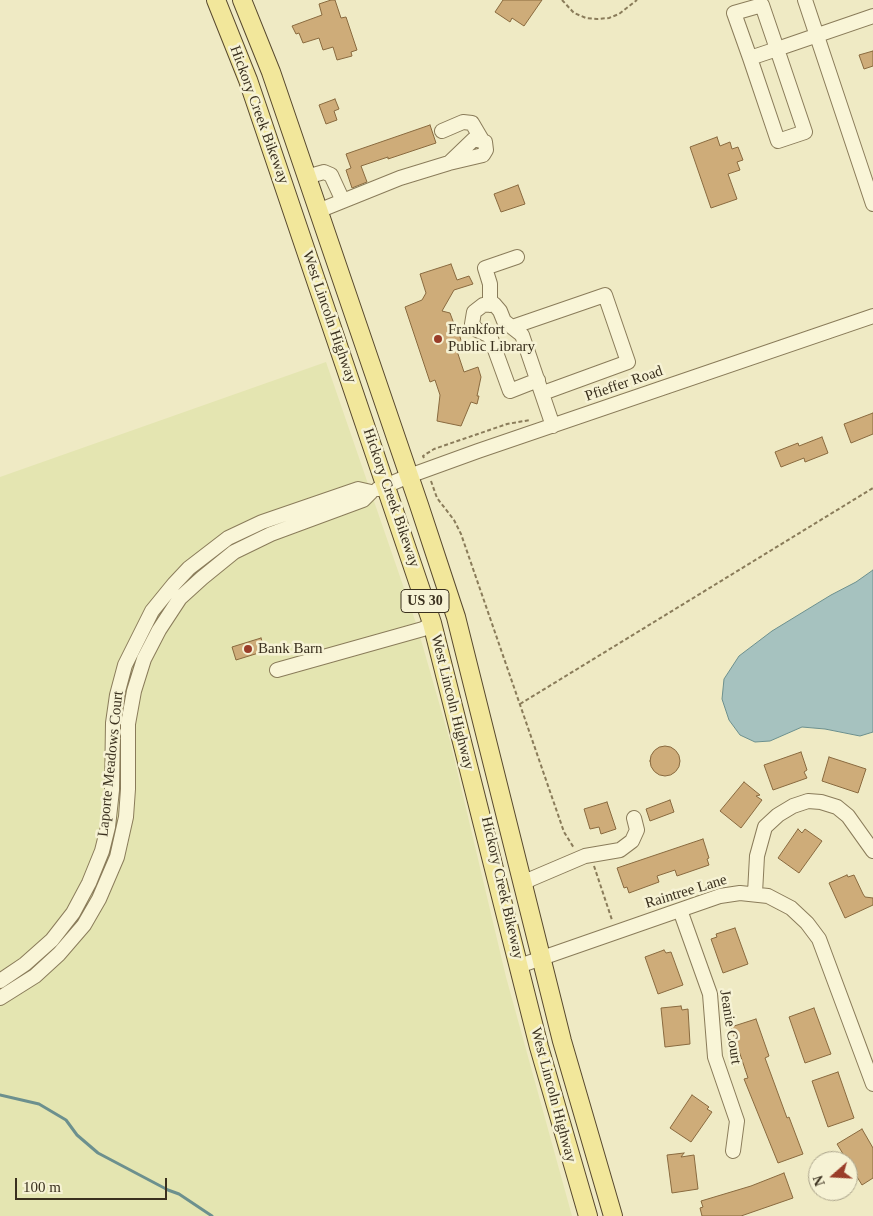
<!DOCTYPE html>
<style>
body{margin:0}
#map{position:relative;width:873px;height:1216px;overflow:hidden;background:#efeac4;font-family:"Times New Roman",serif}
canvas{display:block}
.north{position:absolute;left:808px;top:1151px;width:50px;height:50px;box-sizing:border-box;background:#f6f2d4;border:1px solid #aba48b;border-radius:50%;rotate:251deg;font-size:14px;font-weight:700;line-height:20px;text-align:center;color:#3a301e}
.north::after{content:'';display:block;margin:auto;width:18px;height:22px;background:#9a3d29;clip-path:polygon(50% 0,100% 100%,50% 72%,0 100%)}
.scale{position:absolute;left:15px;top:1178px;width:152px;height:22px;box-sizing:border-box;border:2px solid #3a301e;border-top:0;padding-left:6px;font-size:15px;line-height:18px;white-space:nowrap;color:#3a301e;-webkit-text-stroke:4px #f6f2d4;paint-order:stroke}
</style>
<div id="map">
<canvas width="873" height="1216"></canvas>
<div class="north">N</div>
<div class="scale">100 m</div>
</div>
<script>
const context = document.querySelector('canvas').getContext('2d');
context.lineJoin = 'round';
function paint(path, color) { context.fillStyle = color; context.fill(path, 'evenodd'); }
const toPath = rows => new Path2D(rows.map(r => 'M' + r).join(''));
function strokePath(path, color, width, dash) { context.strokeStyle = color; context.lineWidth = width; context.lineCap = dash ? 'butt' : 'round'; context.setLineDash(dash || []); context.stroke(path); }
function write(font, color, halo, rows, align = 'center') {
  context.font = font + ' "Times New Roman",serif'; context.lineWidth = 5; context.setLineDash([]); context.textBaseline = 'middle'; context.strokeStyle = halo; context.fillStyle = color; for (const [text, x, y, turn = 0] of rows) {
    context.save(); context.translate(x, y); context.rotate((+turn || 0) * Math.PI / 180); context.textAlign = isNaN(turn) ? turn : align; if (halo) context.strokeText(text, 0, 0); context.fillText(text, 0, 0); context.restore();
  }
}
const farmland = toPath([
 [326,362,417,626,450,741,506,977,572,1216,0,1216,0,477]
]);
const water = toPath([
 [873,570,873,732,860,736,825,729,802,727,770,741,755,742,740,735,729,720,722,699,724,679,739,656,772,631,831,595,856,582,873,570]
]);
const stream = toPath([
 [0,1095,39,1104,66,1120,77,1135,98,1153,168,1190,179,1194,212,1216]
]);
const building = toPath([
 [331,0,335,0,341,18,346,17,357,50,351,52,352,56,337,60,333,47,323,50,319,38,303,43,299,33,296,34,292,26,322,15,319,4,331,0],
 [503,0,542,0,524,26,512,18,510,22,495,12,503,0],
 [873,51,873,66,864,69,859,55,873,51],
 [335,99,339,109,334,111,337,120,326,124,319,105,335,99],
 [430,125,436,143,388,159,388,157,361,166,367,182,352,188,346,170,351,168,346,154,430,125],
 [717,137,720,146,730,142,732,149,738,147,743,160,737,162,740,170,728,174,737,199,711,208,690,147,717,137],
 [518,185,525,204,501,212,494,194,518,185],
 [451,264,457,280,469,276,473,284,454,290,442,311,450,313,457,332,458,331,463,346,456,348,464,372,478,367,481,377,477,396,479,396,477,404,471,402,461,426,437,421,440,395,435,380,430,382,405,307,422,300,426,293,420,274,451,264],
 [873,413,873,434,851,443,844,424,873,413],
 [822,437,828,453,805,462,804,458,781,467,775,452,798,443,799,446,822,437],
 [261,638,265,651,236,660,232,647,261,638],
 '650 761a15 15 0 1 1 30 0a15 15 0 1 1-30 0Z',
 [801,752,807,770,804,772,807,778,773,790,764,765,801,752],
 [829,757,866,769,858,793,822,781,829,757],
 [744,782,760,795,756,796,762,800,741,828,720,811,744,782],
 [670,800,674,812,650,821,646,809,670,800],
 [607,802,616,829,601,834,599,827,590,829,584,809,607,802],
 [798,829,802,833,805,829,822,841,799,873,778,858,798,829],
 [703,839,709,858,707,859,709,865,677,876,675,870,657,876,659,882,629,893,627,887,624,888,617,868,703,839],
 [847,875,848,877,854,875,863,894,865,897,873,898,873,905,845,918,829,883,847,875],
 [735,928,748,964,723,973,711,939,717,937,716,934,735,928],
 [664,950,666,953,671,952,683,985,658,994,645,957,664,950],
 [681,1006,682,1010,688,1009,690,1044,665,1047,661,1008,681,1006],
 [814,1008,831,1054,805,1063,789,1017,814,1008],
 [756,1019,769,1056,765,1058,787,1118,789,1117,803,1154,778,1163,744,1079,748,1078,731,1027,756,1019],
 [838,1072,854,1118,828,1127,812,1081,838,1072],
 [692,1095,709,1107,707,1109,712,1112,691,1142,670,1128,692,1095],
 [862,1129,873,1148,873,1178,862,1185,837,1144,862,1129],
 [684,1153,681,1157,694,1155,698,1189,672,1193,667,1155,684,1153],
 [784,1173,793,1198,741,1216,702,1216,700,1208,703,1207,701,1201,751,1186,784,1173]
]);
const path = toPath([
 [562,0,574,13,586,18,597,19,609,18,619,14,637,0],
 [424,458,423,456,434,449,507,424,530,420],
 [431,481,437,498,454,520,461,534,564,832,574,848],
 [520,704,873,488],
 [594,866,612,920]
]);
const minor = toPath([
 [805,0,873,204],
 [750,58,777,49,762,5,734,13,750,58,778,141,805,132,777,49,873,16],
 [442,131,463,122,472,123,482,140],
 [306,177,324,172,331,175,343,201],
 [318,211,400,178,449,163,483,155,486,150,485,142,474,139,449,163],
 [490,305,490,284,485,268,517,257],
 [512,327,605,295,628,362,543,393],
 [538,380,510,391,490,336,477,330,472,324,474,312,483,305,494,304,500,311,504,321,522,335,553,426],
 [378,489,409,476,478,451,873,316],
 [277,670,423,629,432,623],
 [523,884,531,879,585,856,620,850,632,841,637,830,634,818],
 [755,893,757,856,765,827,778,815,793,806,808,801,821,802,837,807,848,816,873,851],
 [680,910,710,994,715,1057,737,1121,733,1151],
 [519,966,720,896,740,893,768,896,791,908,807,923,819,939,873,1084],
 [0,981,25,964,52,940,73,913,89,883,102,851,108,827,112,790,113,723,117,695,125,665,152,611,174,584,189,568,228,538,262,522,358,489,371,492,363,500,271,534,234,552,202,578,180,598,159,630,144,659,134,691,128,724,128,789,126,817,117,857,99,899,84,925,59,954,35,976,0,998]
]);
const major = toPath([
 [216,0,248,80,432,623,539,1047,588,1216],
 [242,0,271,72,419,505,456,617,562,1041,613,1216]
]);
const markers = [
 [438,339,5,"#9a3d29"],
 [248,649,5,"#9a3d29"]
];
const shields = [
 [425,601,48]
];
const shieldNames = [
 ["US 30",425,601]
];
const streetNames = [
 ["Hickory Creek Bikeway",259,115,70],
 ["West Lincoln Highway",329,317,71],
 ["Pfieffer Road",624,384,-19],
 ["Hickory Creek Bikeway",391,498,71],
 ["West Lincoln Highway",452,702,76],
 ["Laporte Meadows Court",111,764,-84],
 ["Hickory Creek Bikeway",502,888,77],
 ["Raintree Lane",686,892,-17],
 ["Jeanie Court",730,1027,81],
 ["West Lincoln Highway",553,1095,75]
];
const poiNames = [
 ["Frankfort",448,330],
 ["Public Library",448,347],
 ["Bank Barn",258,649]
];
paint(farmland, '#e4e5b1');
paint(water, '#a6c2bf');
strokePath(water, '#6c908e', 1);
strokePath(stream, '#6c908e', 3);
paint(building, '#ceac79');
strokePath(building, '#896a3f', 1);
strokePath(minor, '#8a7c5a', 16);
strokePath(major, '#58492e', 20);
strokePath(path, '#8a7c5a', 2, [4, 2.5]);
strokePath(minor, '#f9f5d7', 14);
strokePath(major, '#f2e79b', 18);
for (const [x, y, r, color] of markers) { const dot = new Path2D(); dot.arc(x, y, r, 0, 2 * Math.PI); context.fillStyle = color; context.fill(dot); strokePath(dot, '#f6f2d4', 2); }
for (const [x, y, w] of shields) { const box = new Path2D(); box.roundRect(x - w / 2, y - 11.5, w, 23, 4); context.fillStyle = '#f6f2d4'; context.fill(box); strokePath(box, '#3a301e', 1); }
write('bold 14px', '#3a301e', null, shieldNames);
write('15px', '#3a301e', '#f6f2d4', streetNames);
write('15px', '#3a301e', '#f6f2d4', poiNames, 'left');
</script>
